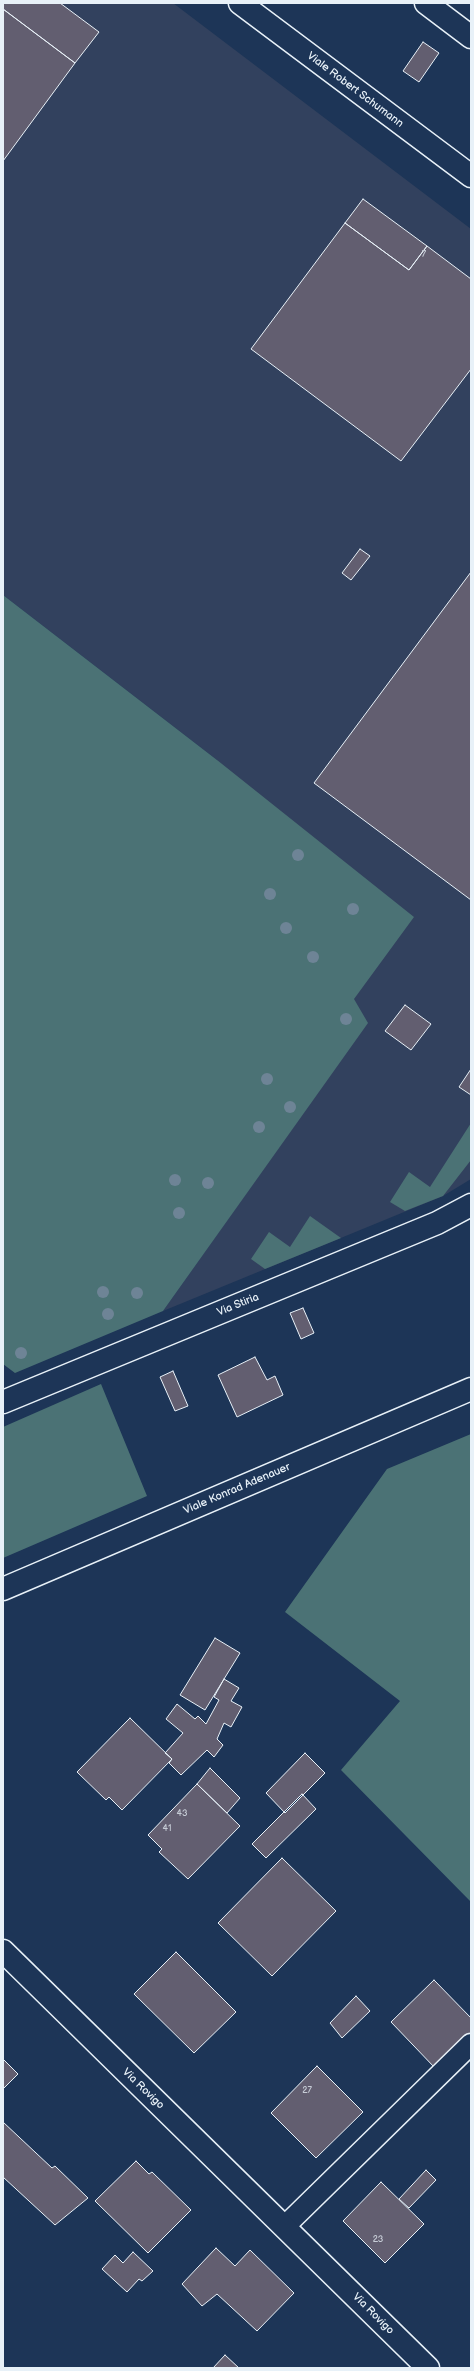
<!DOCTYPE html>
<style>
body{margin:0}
#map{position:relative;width:474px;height:2371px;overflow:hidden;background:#1d3557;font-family:"Balsamiq Sans",sans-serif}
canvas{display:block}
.frame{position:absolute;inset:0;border:4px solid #e8f1f8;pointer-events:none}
</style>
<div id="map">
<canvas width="474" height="2371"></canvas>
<div class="frame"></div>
</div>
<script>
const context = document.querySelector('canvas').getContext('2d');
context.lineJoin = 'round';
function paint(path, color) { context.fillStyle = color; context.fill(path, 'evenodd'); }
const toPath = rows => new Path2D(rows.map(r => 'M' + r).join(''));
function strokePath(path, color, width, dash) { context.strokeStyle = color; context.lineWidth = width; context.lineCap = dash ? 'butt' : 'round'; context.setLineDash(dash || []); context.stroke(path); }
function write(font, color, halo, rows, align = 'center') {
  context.font = font + ' "Balsamiq Sans",sans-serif'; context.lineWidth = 3; context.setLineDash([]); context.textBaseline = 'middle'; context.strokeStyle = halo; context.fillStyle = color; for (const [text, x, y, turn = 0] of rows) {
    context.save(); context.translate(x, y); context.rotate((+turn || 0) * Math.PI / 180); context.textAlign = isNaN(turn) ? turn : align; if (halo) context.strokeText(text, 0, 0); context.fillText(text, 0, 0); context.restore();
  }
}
const built = toPath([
 [3,3,173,3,471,229,471,1179,443,1196,163,1311,367,1023,217,760,3,595]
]);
const green = toPath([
 [3,595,217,760,414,917,354,999,368,1023,163,1311,15,1373,3,1364],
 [471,1123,471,1160,443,1196,405,1211,390,1202,409,1172,430,1187],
 [310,1216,341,1238,265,1269,251,1259,269,1232,290,1247],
 [101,1384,147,1496,3,1558,3,1427],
 [471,1434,471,1902,341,1770,400,1701,285,1612,387,1469]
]);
const building = toPath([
 [3,3,60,3,99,32,75,63,3,9,3,3],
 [3,9,75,63,3,161,3,9],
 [423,42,439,53,419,82,403,71,423,42],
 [363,199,427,246,409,270,345,223,363,199],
 [345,223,409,270,427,246,471,279,471,369,401,461,251,349,345,223],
 [360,549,370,556,351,580,342,573,360,549],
 [471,572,471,900,314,783,471,572],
 [405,1005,431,1024,411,1050,385,1031,405,1005],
 [471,1069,471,1095,459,1087,471,1069],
 [303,1308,314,1333,301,1339,290,1313,303,1308],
 [255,1357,267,1380,275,1376,283,1395,237,1417,218,1375,255,1357],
 [173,1371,188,1406,175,1411,160,1377,173,1371],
 [215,1638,240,1653,205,1710,180,1695,215,1638],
 [224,1679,239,1688,231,1701,242,1707,231,1727,224,1723,217,1739,223,1745,214,1757,207,1750,181,1775,169,1763,172,1759,165,1753,183,1733,166,1719,177,1704,195,1719,198,1716,206,1724,219,1700,214,1697,224,1679],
 [130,1718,172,1759,122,1810,109,1797,106,1800,77,1772,130,1718],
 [305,1753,325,1773,285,1813,266,1793,305,1753],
 [210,1768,240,1798,227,1813,197,1784,210,1768],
 [197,1784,240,1826,188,1879,159,1852,162,1849,148,1835,197,1784],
 [302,1794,316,1809,266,1858,252,1844,302,1794],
 [282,1858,336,1911,272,1976,218,1923,282,1858],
 [176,1952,236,2012,194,2053,134,1994,176,1952],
 [434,1980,471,2018,471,2032,435,2068,391,2022,434,1980],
 [356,1996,370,2011,342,2038,330,2023,356,1996],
 [3,2059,18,2074,3,2089,3,2059],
 [317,2066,363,2112,316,2158,271,2113,317,2066],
 [3,2122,52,2168,55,2166,88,2198,55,2225,3,2177,3,2122],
 [136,2161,149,2174,152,2172,191,2210,148,2253,95,2201,136,2161],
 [426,2170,436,2180,409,2208,399,2199,426,2170],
 [381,2182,424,2224,385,2263,343,2221,381,2182],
 [216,2248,235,2266,250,2250,294,2293,257,2331,217,2294,202,2306,182,2284,216,2248],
 [133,2252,153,2271,142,2281,139,2279,127,2292,102,2269,115,2255,123,2263,133,2252],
 [225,2355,239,2368,213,2368,225,2355]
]);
const service = toPath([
 [284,2227,471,2044]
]);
const minor = toPath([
 [240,3,471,176],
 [426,3,471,37],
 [3,1402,437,1223,471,1205],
 [3,1951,428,2368]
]);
const secondary = toPath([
 [3,1589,471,1389]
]);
const trees = [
 [298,855],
 [270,894],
 [353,909],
 [286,928],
 [313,957],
 [346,1019],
 [267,1079],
 [290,1107],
 [259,1127],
 [175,1180],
 [208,1183],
 [179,1213],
 [103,1292],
 [137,1293],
 [108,1314],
 [21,1353]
];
const numberNames = [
 ["7",424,255],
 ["43",182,1814],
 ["41",167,1829],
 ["27",307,2091],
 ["23",378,2240]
];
const streetNames = [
 ["Viale Robert Schumann",355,90,37],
 ["Via Stiria",238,1305,-22],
 ["Viale Konrad Adenauer",237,1489,-23],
 ["Via Rovigo",143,2089,44],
 ["Via Rovigo",373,2314,45]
];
paint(built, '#32415e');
paint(green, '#4b7275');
paint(building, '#625e70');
strokePath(building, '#e8f1f8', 1);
strokePath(service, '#e8f1f8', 23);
strokePath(minor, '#e8f1f8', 25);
strokePath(secondary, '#e8f1f8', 25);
strokePath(service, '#1d3557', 20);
strokePath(minor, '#1d3557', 22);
strokePath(secondary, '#1d3557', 22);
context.fillStyle = '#6e8496';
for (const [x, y] of trees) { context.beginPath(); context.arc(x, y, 6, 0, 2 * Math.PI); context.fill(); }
write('9px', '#c6ccd6', null, numberNames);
write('11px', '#e8f1f8', '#1d3557', streetNames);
</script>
